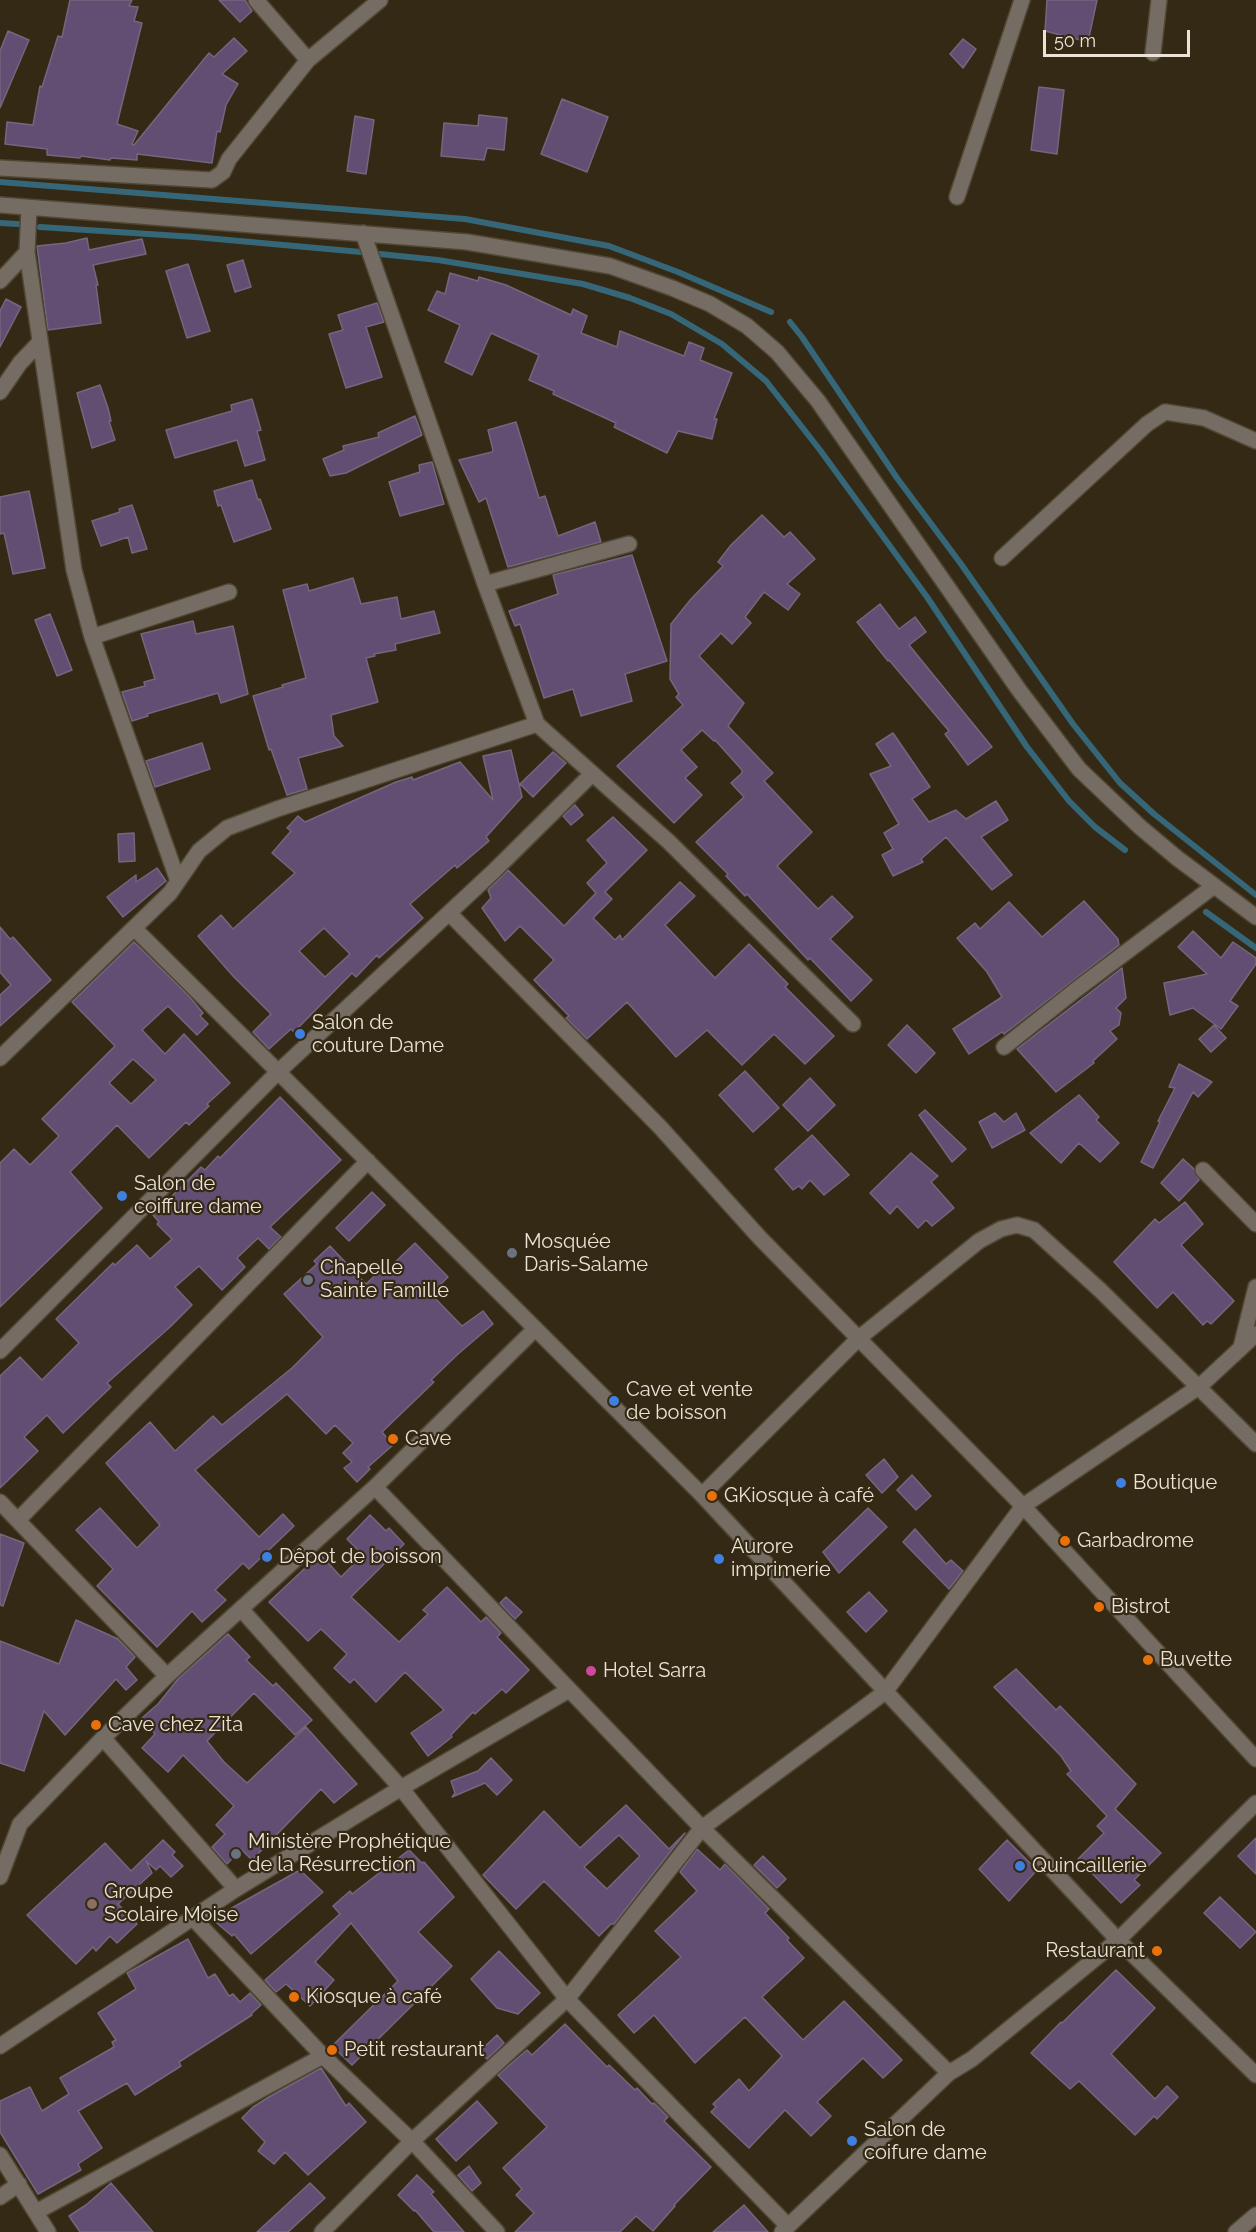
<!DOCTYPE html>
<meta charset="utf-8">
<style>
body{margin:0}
#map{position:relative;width:1256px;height:2232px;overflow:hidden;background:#342914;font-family:Raleway,sans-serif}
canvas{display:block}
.scale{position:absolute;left:1043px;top:30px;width:147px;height:27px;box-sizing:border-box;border:3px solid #eae3d6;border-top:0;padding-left:8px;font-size:18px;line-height:21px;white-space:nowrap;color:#eae3d6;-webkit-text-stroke:4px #342914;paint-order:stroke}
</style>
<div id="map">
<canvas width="1256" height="2232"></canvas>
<div class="scale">50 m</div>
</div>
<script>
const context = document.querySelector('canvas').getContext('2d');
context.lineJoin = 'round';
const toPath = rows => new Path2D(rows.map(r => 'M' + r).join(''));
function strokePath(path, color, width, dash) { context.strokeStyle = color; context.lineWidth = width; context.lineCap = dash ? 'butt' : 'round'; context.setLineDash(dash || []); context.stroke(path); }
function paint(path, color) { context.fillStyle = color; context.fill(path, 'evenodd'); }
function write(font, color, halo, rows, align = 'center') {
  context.font = font + ' Raleway,sans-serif'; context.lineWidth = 4.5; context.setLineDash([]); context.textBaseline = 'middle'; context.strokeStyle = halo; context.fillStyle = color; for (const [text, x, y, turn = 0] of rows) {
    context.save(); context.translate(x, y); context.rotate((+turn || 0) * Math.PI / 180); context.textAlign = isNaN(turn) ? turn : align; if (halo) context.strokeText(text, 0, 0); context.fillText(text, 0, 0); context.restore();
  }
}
const stream = toPath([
 [0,182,465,219,609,246,678,272,771,312],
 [0,223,18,224],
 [40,227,195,237,361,252],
 [380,254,438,260,583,284,630,298,671,314,722,344,766,381,820,450,927,597,1027,747,1069,801,1095,827,1125,850],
 [790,322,802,337,897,478,961,564,1073,724,1120,783,1154,814,1256,895],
 [1206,912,1256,948]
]);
const building = toPath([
 [70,0,132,0,129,6,138,7,134,21,142,23,117,124,138,131,132,144,134,145,209,53,214,57,234,38,247,51,222,74,238,84,226,105,220,132,217,131,212,163,137,154,137,160,111,158,110,160,81,156,80,158,47,155,47,149,5,144,7,122,33,125,40,86,42,87,58,36,62,37,70,0],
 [219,0,245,0,252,11,240,22,219,0],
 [1047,0,1097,0,1088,42,1045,31,1047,0],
 [8,31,29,40,0,108,0,51,8,31],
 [963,39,976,49,963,68,950,54,963,39],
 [1039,87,1064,90,1057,154,1031,150,1039,87],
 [562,99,608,117,587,172,541,154,562,99],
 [479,115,507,118,504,150,487,148,484,160,441,156,444,123,478,126,479,115],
 [355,116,374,120,366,174,347,171,355,116],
 [87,238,89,250,142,239,146,254,93,265,98,285,96,285,101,323,48,330,37,246,66,243,87,238],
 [243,260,251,287,235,292,227,265,243,260],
 [188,264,210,331,187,338,166,271,188,264],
 [450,273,478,281,479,277,506,285,571,315,573,309,587,316,581,333,617,347,620,331,684,356,689,342,704,348,700,360,732,373,714,419,717,419,712,439,678,431,667,453,614,427,616,423,553,394,554,391,529,380,539,355,491,333,472,375,445,362,460,325,428,310,437,291,445,294,450,273],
 [6,299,21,307,0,347,0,311,6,299],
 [377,303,384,322,366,327,382,377,346,388,329,334,343,330,338,315,377,303],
 [100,385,108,408,111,421,109,421,115,440,92,448,77,393,100,385],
 [252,399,261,430,257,431,265,460,245,466,237,440,175,458,166,430,232,411,231,405,252,399],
 [415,416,422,435,346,473,330,476,323,459,344,450,343,446,379,437,378,433,415,416],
 [516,422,539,498,545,496,558,536,595,522,601,542,508,567,486,498,479,502,459,460,492,452,493,450,488,430,516,422],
 [432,462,444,504,400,516,389,482,420,472,419,465,432,462],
 [252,480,258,500,260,499,271,529,234,542,221,505,218,506,214,491,252,480],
 [29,491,45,568,13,574,4,533,0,534,0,497,29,491],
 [132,505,147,549,132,553,128,537,101,546,92,521,120,512,119,509,132,505],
 [762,515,784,537,790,532,815,559,787,584,800,594,788,610,764,592,745,617,751,623,732,644,721,633,699,656,744,703,728,726,773,773,764,781,812,832,777,866,818,909,832,896,853,917,830,939,872,980,851,1001,810,958,808,960,747,894,745,896,726,876,728,874,696,842,744,797,731,783,742,773,742,770,715,740,714,741,702,730,681,750,697,767,685,778,702,795,674,823,617,766,683,705,676,697,679,694,670,679,671,624,691,599,723,566,718,562,731,545,762,515],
 [632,555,667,661,625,674,632,701,581,716,573,689,544,698,520,624,515,626,509,611,558,594,553,575,632,555],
 [353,578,361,604,397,597,401,619,434,611,440,633,395,644,396,650,374,654,375,656,366,658,378,702,331,715,334,736,343,746,298,758,307,789,287,795,271,749,269,750,253,696,283,687,282,685,306,678,283,590,307,584,309,591,353,578],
 [880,604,899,629,915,617,926,632,909,645,992,747,968,765,945,734,949,731,889,660,888,661,857,622,880,604],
 [50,614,72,670,57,676,35,620,50,614],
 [193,621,196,634,233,626,248,694,221,703,218,693,147,714,148,716,132,721,122,692,145,686,144,682,155,679,141,634,193,621],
 [893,733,930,787,912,799,929,822,956,810,966,819,996,801,1008,820,981,837,1012,875,992,890,946,837,921,859,923,862,893,876,882,855,893,849,884,833,899,824,870,774,891,766,876,744,893,733],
 [202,743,210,769,155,787,146,761,202,743],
 [511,750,522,797,486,837,489,841,457,868,455,865,410,904,423,918,379,958,377,955,356,977,352,973,294,1032,291,1029,269,1049,253,1032,271,1014,233,976,198,936,221,915,233,929,295,873,272,853,291,831,287,828,298,816,305,822,396,782,412,777,413,780,460,762,493,800,483,756,511,750],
 [324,928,350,954,325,977,299,951,324,928],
 [553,752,566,763,533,797,520,784,553,752],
 [575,805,583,815,571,825,563,816,575,805],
 [613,817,647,850,605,892,612,899,593,918,615,940,620,935,622,940,680,882,695,896,665,925,715,978,749,944,788,984,785,987,834,1036,805,1064,774,1034,742,1065,707,1030,676,1057,627,1002,587,1039,566,1018,569,1016,534,980,554,960,520,926,505,941,482,908,491,898,488,890,508,870,564,926,596,893,587,883,607,863,587,840,613,817],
 [134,833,135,861,119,862,118,834,134,833],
 [157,868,166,881,123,917,107,897,136,875,136,882,157,868],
 [1084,901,1118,939,1119,945,1004,1034,1002,1032,969,1054,953,1029,1002,997,987,972,957,938,975,923,980,929,1009,902,1042,937,1084,901],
 [0,927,10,939,13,937,51,980,0,1026,0,995,11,985,0,972,0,927],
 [1193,931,1221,958,1233,942,1256,958,1256,964,1230,1001,1238,1006,1221,1029,1193,1008,1170,1015,1164,983,1207,974,1178,947,1193,931],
 [134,942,188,995,203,1013,200,1016,208,1024,197,1035,168,1006,142,1030,165,1054,184,1034,230,1083,207,1104,209,1106,189,1125,186,1122,149,1158,117,1125,70,1172,102,1208,0,1307,0,1163,14,1149,30,1165,59,1136,42,1119,115,1046,72,1002,134,942],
 [133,1059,156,1080,131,1104,109,1083,133,1059],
 [1122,968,1126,998,1116,1008,1121,1013,1119,1025,1110,1031,1117,1039,1093,1061,1094,1063,1056,1092,1017,1049,1122,968],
 [907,1025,935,1053,916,1073,888,1045,907,1025],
 [1214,1025,1226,1038,1211,1052,1199,1039,1214,1025],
 [1179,1064,1212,1082,1198,1097,1193,1092,1153,1168,1141,1162,1160,1122,1158,1121,1175,1088,1169,1087,1179,1064],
 [745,1071,779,1108,753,1132,719,1095,745,1071],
 [810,1078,835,1105,808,1131,783,1105,810,1078],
 [1079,1095,1099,1117,1096,1120,1119,1143,1100,1162,1079,1143,1061,1163,1030,1133,1079,1095],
 [280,1097,341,1160,270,1227,281,1237,269,1249,258,1238,237,1258,245,1267,222,1290,199,1266,175,1287,192,1305,170,1327,107,1383,111,1387,63,1433,47,1415,24,1437,38,1451,0,1488,0,1376,20,1357,42,1380,79,1343,56,1319,113,1263,115,1265,137,1245,150,1259,172,1239,157,1224,159,1222,153,1215,201,1167,205,1170,218,1156,220,1158,280,1097],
 [925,1110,966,1149,952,1162,919,1115,925,1110],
 [995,1113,1004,1122,1016,1113,1025,1130,992,1148,979,1122,995,1113],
 [812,1135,849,1175,824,1195,810,1180,802,1189,799,1186,793,1190,775,1169,812,1135],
 [911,1153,938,1176,931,1182,954,1208,932,1226,926,1220,918,1228,897,1206,890,1214,870,1193,911,1153],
 [1183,1159,1194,1169,1199,1180,1179,1201,1161,1183,1183,1159],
 [372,1192,385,1205,349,1241,336,1228,372,1192],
 [1185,1202,1203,1224,1181,1245,1234,1301,1211,1324,1207,1321,1203,1325,1173,1292,1157,1308,1114,1262,1155,1219,1159,1223,1185,1202],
 [415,1243,448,1277,431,1294,462,1326,483,1311,493,1324,458,1354,431,1380,434,1382,382,1432,393,1445,368,1467,370,1469,357,1482,344,1468,352,1462,343,1453,353,1443,335,1425,326,1434,287,1394,195,1470,259,1537,283,1514,294,1526,249,1569,243,1563,215,1590,226,1600,202,1622,192,1611,157,1647,97,1586,113,1569,76,1530,100,1508,137,1548,160,1525,106,1463,150,1422,175,1451,213,1416,222,1425,292,1368,323,1337,284,1294,317,1264,314,1261,330,1246,366,1284,385,1266,388,1269,415,1243],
 [884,1459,898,1477,882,1493,866,1475,884,1459],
 [912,1475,931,1496,916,1510,897,1490,912,1475],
 [868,1508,887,1527,839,1573,823,1552,868,1508],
 [370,1515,386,1531,389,1528,404,1544,351,1597,399,1642,428,1614,423,1610,447,1587,481,1622,486,1617,501,1633,497,1637,529,1670,506,1693,502,1689,475,1714,473,1712,451,1735,452,1737,428,1756,411,1733,444,1710,405,1672,376,1702,354,1679,350,1683,334,1668,347,1654,321,1629,308,1641,269,1602,320,1554,341,1577,363,1555,347,1539,370,1515],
 [915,1529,946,1564,951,1560,963,1571,949,1589,903,1542,915,1529],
 [0,1534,24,1543,3,1606,0,1605,0,1534],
 [869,1592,887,1611,866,1632,847,1612,869,1592],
 [506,1597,522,1612,515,1619,500,1603,506,1597],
 [76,1620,118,1639,135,1657,126,1667,137,1680,126,1690,116,1679,65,1735,44,1711,24,1771,0,1763,0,1641,59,1664,76,1620],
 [228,1634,250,1657,246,1660,273,1686,276,1683,312,1720,295,1735,254,1693,207,1741,224,1762,247,1783,306,1727,357,1784,334,1803,321,1789,252,1860,241,1849,227,1864,212,1847,225,1834,216,1825,234,1806,183,1755,168,1772,142,1748,155,1734,142,1718,158,1704,178,1679,228,1634],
 [1016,1669,1056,1710,1060,1706,1136,1784,1115,1809,1161,1853,1134,1880,1140,1885,1121,1903,1078,1859,1104,1833,1097,1826,1107,1816,1067,1774,1071,1771,1061,1756,994,1687,1016,1669],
 [491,1758,512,1780,497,1795,485,1783,452,1797,455,1793,451,1781,478,1771,491,1758],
 [626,1805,669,1849,685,1833,614,1924,611,1924,599,1936,544,1881,516,1909,483,1875,544,1811,580,1848,626,1805],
 [619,1835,640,1856,607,1889,584,1867,619,1835],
 [1256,1838,1256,1874,1238,1856,1256,1838],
 [163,1840,175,1852,172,1855,183,1866,171,1877,160,1866,156,1870,146,1861,152,1873,118,1904,137,1924,117,1943,110,1936,96,1951,93,1947,76,1964,27,1915,105,1843,131,1871,163,1840],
 [1007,1840,1037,1870,1009,1901,979,1869,1007,1840],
 [697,1849,720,1870,725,1864,766,1906,769,1909,765,1913,789,1938,787,1940,804,1958,762,1997,803,2040,844,2001,902,2060,883,2078,863,2058,817,2102,831,2116,811,2136,785,2110,749,2148,711,2112,716,2107,713,2104,739,2079,749,2091,782,2056,745,2017,695,2063,654,2015,634,2033,618,2015,681,1957,655,1931,697,1891,680,1872,697,1849],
 [409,1850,422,1863,424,1862,454,1897,418,1932,452,1966,352,2065,332,2046,398,1981,351,1923,315,1962,334,1980,310,2006,286,1984,276,1992,265,1980,340,1914,333,1906,350,1891,352,1894,409,1850],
 [763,1856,786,1879,777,1888,754,1865,763,1856],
 [300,1870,323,1892,251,1954,234,1934,232,1936,212,1919,300,1870],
 [1220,1897,1256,1932,1240,1948,1204,1913,1220,1897],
 [188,1939,208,1978,215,1974,229,1996,233,1994,240,2002,250,1993,261,2005,251,2014,252,2015,179,2062,181,2066,135,2095,127,2083,78,2111,102,2148,78,2164,81,2170,38,2194,0,2132,0,2101,30,2087,42,2111,69,2094,60,2078,114,2047,112,2042,116,2040,98,2013,136,1989,127,1973,188,1939],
 [499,1951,540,1993,518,2014,497,2008,471,1979,499,1951],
 [1116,1970,1155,2008,1111,2054,1155,2099,1167,2086,1178,2097,1157,2119,1154,2116,1135,2135,1079,2081,1070,2089,1031,2053,1061,2022,1062,2023,1116,1970],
 [565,2024,607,2067,609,2065,635,2090,637,2088,652,2104,654,2103,668,2117,664,2121,711,2167,674,2205,675,2206,653,2231,636,2216,620,2232,515,2232,534,2213,516,2195,522,2189,503,2168,547,2127,498,2075,527,2050,532,2055,565,2024],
 [497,2035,504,2043,487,2059,479,2052,497,2035],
 [321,2068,346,2106,349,2103,366,2122,308,2175,285,2152,274,2164,258,2151,265,2142,242,2118,253,2107,269,2097,321,2068],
 [477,2101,497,2123,456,2161,436,2139,477,2101],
 [469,2166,481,2183,472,2191,458,2175,469,2166],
 [417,2175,434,2192,431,2194,464,2232,434,2232,415,2210,414,2211,398,2195,417,2175],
 [111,2183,153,2232,80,2232,69,2216,86,2205,111,2183],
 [310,2183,325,2198,288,2232,257,2232,310,2183],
 [744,2205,768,2232,713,2232,744,2205]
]);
const minor = toPath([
 [256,0,308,60],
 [1153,53,1159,0],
 [0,168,212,180,223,172,229,159,308,60,380,0],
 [957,197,1022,0],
 [0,205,467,242,610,266,672,288,710,304,747,326,777,352,818,401,1019,690,1079,769,1140,827,1177,858,1256,917],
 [29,208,27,252,74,570,92,637,178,881],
 [363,233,485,584,537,724,669,842,853,1024],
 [0,281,27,252],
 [0,392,20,363,40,342],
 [1002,558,1147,424,1165,412,1204,418,1256,441],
 [485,584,629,544],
 [92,637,229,592],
 [449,913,660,1127,760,1238,1023,1506,1256,1759],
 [134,928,702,1495,1118,1940,1256,2075],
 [1004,1047,1077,989,1214,886],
 [0,1058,170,893,199,851,227,828,277,809,537,724],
 [1203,1170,1256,1224],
 [1241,1347,1256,1287],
 [0,1351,278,1072,494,871,592,774],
 [375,1487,702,1828,949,2073],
 [702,1495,859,1338,979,1241,1001,1229,1017,1225,1034,1230,1100,1290,1256,1444],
 [0,1502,167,1676],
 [18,1520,368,1161],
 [241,1609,401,1788,567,1999,788,2226],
 [103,1738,236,1889],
 [0,1877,20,1824,103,1738,167,1676,375,1487,535,1329],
 [193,1918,323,2056,412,2141,497,2232],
 [0,2046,236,1889,401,1788,569,1690],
 [0,2155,48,2232],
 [0,2197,19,2184],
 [36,2212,323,2056],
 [322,2232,412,2141,567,1999,702,1828,885,1692,1023,1506,1200,1386,1256,1334],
 [782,2232,949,2073,972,2059,1118,1940,1256,1803],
 [1236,2232,1256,2215]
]);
const markers = [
 [300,1034,6,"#3f7fe0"],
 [122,1196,6,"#3f7fe0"],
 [512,1253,6,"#6b7280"],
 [308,1280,6,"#6b7280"],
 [614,1401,6,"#3f7fe0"],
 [393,1439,6,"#e8710a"],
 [1121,1483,6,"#3f7fe0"],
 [712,1496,6,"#e8710a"],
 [1065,1541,6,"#e8710a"],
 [267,1557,6,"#3f7fe0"],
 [719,1559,6,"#3f7fe0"],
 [1099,1607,6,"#e8710a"],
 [1148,1660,6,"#e8710a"],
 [591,1671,6,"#d1479c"],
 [96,1725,6,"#e8710a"],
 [236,1854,6,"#6b7280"],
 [1020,1866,6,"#3f7fe0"],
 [92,1904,6,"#8d6e63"],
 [1157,1951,6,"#e8710a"],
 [294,1997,6,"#e8710a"],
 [332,2050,6,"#e8710a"],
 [852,2141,6,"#3f7fe0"]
];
const poiNames = [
 ["Salon de",312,1023],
 ["couture Dame",312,1046],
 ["Salon de",134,1184],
 ["coiffure dame",134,1207],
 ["Mosquée",524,1242],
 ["Daris-Salame",524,1265],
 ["Chapelle",320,1268],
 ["Sainte Famille",320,1291],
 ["Cave et vente",626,1390],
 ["de boisson",626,1413],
 ["Cave",405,1439],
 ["Boutique",1133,1483],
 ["GKiosque à café",724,1496],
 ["Garbadrome",1077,1541],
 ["Aurore",731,1547],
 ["imprimerie",731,1570],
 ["Dêpot de boisson",279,1557],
 ["Bistrot",1111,1607],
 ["Buvette",1160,1660],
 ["Hotel Sarra",603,1671],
 ["Cave chez Zita",108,1725],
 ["Ministère Prophétique",248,1842],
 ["de la Résurrection",248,1865],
 ["Quincaillerie",1032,1866],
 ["Groupe",104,1892],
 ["Scolaire Moise",104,1915],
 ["Restaurant",1145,1951,"right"],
 ["Kiosque à café",306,1997],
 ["Petit restaurant",344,2050],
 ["Salon de",864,2130],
 ["coifure dame",864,2153]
];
strokePath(stream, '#366779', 6);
paint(building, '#614e72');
strokePath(building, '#73677e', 1.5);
strokePath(minor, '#514733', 18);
strokePath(minor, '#756d64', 15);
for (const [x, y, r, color] of markers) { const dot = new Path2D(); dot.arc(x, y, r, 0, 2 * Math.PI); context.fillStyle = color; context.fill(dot); strokePath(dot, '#342914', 2); }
write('20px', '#eae3d6', '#342914', poiNames, 'left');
</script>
